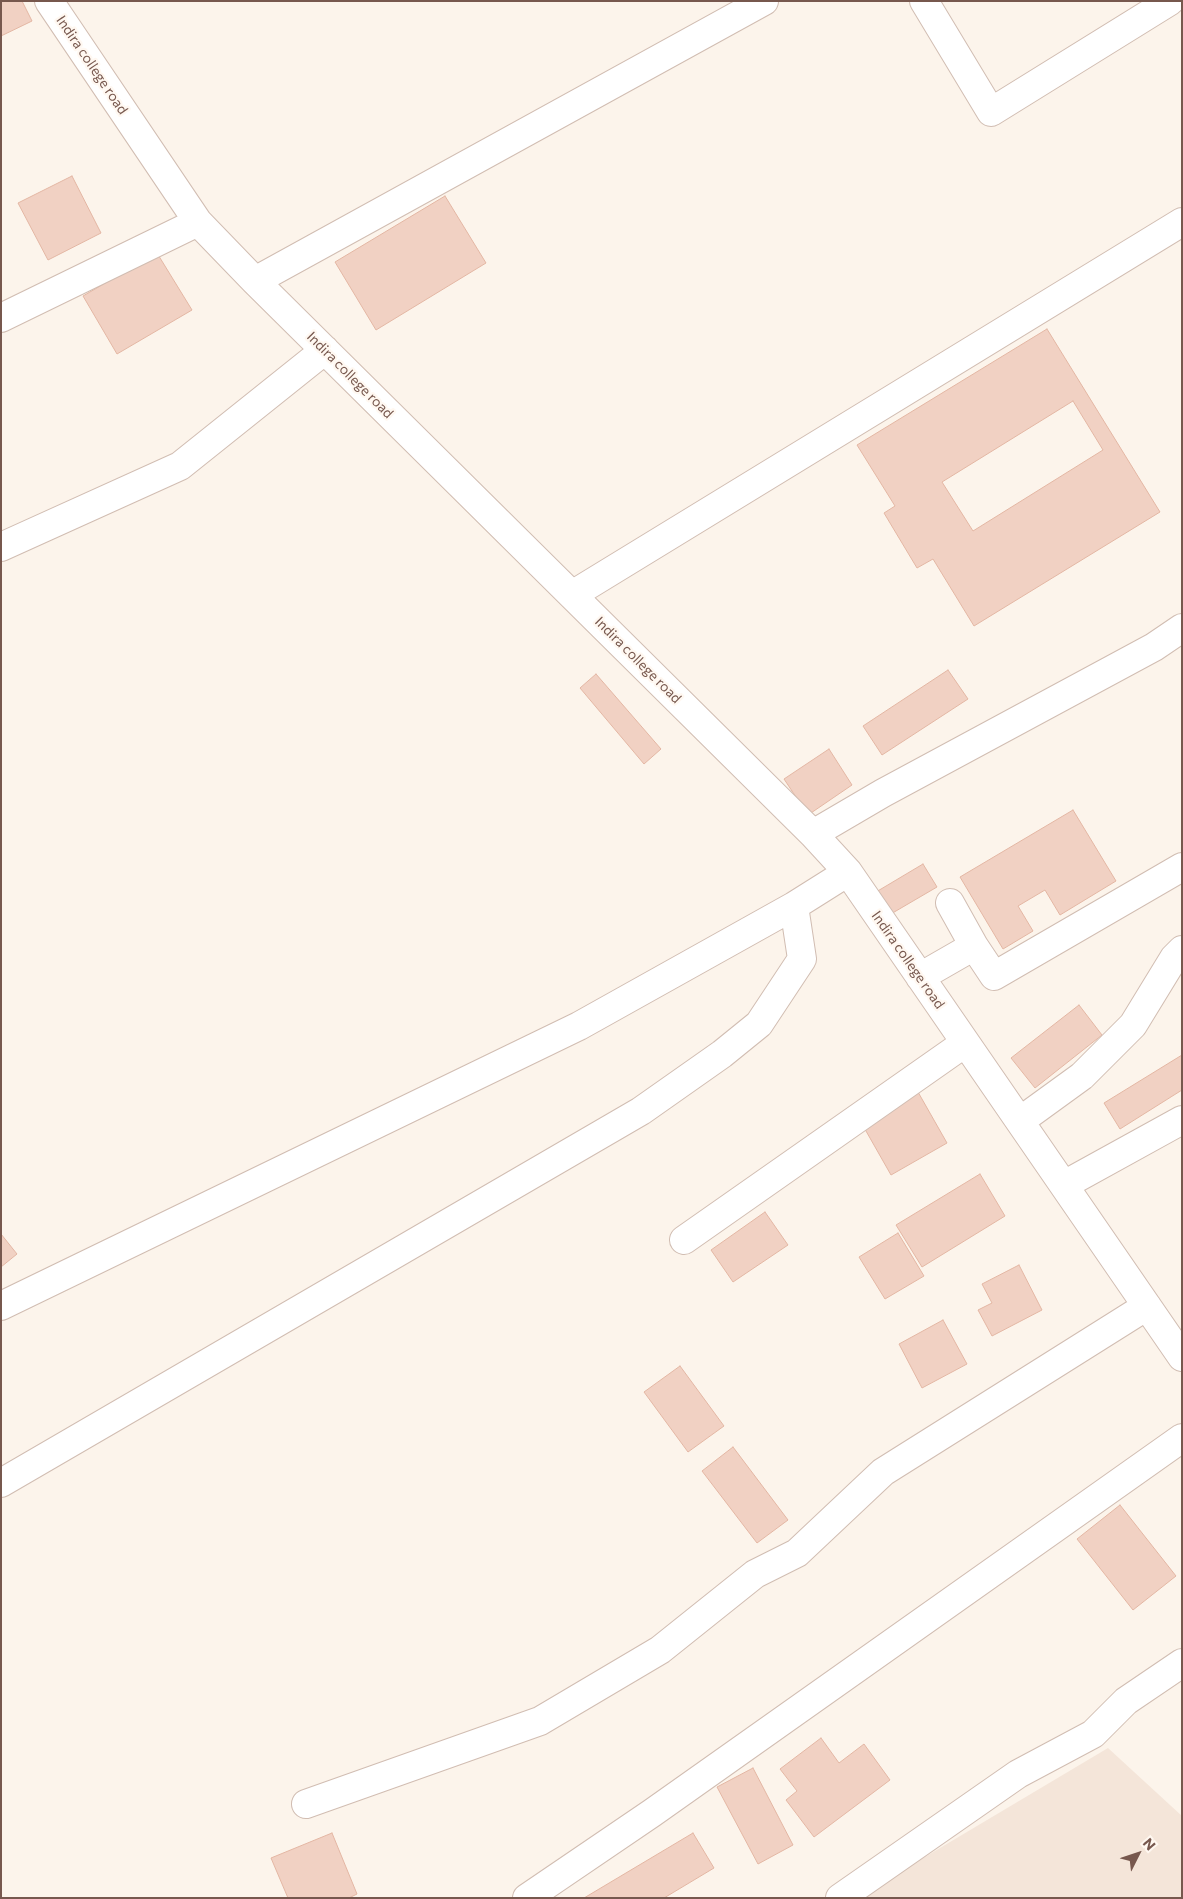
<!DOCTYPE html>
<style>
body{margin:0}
#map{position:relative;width:1183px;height:1899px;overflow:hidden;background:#fcf4eb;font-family:Commissioner,sans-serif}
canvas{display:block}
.frame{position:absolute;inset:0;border:2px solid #77584e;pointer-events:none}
.north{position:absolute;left:1113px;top:1829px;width:50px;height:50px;-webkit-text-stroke:4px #fff8f1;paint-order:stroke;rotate:49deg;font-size:14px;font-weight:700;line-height:20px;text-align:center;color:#77584e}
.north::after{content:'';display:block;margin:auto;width:18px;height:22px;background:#77584e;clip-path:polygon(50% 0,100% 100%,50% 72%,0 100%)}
</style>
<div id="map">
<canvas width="1183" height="1899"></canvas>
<div class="frame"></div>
<div class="north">N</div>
</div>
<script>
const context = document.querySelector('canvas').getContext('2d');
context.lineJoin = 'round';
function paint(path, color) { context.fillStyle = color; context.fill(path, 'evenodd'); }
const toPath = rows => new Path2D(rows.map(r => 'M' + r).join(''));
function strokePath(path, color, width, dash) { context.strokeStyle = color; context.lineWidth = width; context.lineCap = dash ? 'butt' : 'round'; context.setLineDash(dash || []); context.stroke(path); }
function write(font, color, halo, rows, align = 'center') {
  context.font = font + ' Commissioner,sans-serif'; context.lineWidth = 4.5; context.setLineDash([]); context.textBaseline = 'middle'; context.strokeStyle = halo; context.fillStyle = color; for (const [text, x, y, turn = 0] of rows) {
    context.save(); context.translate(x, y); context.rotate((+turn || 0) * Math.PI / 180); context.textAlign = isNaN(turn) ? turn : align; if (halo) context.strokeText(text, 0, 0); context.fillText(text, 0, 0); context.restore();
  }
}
const residential = toPath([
 [1108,1748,1182,1816,1182,1898,856,1898]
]);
const building = toPath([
 [1,1,22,1,32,21,1,36,1,1],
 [72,176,101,233,48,260,18,203,72,176],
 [445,196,486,263,376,330,335,262,445,196],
 [157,253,192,310,117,354,83,296,157,253],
 [1047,329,1160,512,974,626,933,559,917,568,884,513,895,506,857,445,1047,329],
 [1073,401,1103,450,973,531,942,482,1073,401],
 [948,670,968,699,882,755,863,726,948,670],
 [596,674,661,749,644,764,580,688,596,674],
 [829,749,852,785,808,815,784,779,829,749],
 [1073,810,1116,881,1060,915,1045,890,1018,906,1033,931,1003,949,960,877,1073,810],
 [923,864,937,887,884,918,871,895,923,864],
 [1079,1005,1102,1035,1035,1088,1011,1058,1079,1005],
 [1182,1055,1182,1090,1120,1129,1104,1103,1182,1055],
 [918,1092,947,1143,891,1175,862,1124,918,1092],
 [980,1174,1005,1216,922,1267,896,1225,980,1174],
 [765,1212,788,1245,733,1282,711,1250,765,1212],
 [898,1233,924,1276,885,1299,859,1257,898,1233],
 [1,1234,17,1254,1,1267,1,1234],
 [1019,1265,1042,1310,992,1336,978,1310,992,1303,982,1284,1019,1265],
 [943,1320,967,1364,922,1388,899,1344,943,1320],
 [680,1366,724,1426,688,1452,644,1392,680,1366],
 [733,1447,788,1520,757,1543,702,1471,733,1447],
 [1120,1505,1176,1576,1133,1610,1077,1539,1120,1505],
 [821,1738,839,1763,864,1744,890,1780,814,1837,786,1800,797,1791,780,1769,821,1738],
 [753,1768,793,1845,758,1864,717,1787,753,1768],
 [332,1833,357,1894,349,1898,288,1898,271,1858,332,1833],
 [693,1833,714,1868,664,1898,584,1898,693,1833]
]);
const minor = toPath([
 [49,1,198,222,255,281,813,834,848,872,1182,1357],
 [924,1,991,112,1170,1],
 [255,281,764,1],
 [1,318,198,222],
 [1,547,180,466,325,350],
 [572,595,1182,222],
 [813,834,883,793,1154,647,1182,628],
 [950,903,974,946],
 [920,977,974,946,994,976,1182,867],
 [1020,1121,1082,1076,1133,1025,1174,958,1182,950],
 [1064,1185,1182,1120],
 [684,1240,965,1043],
 [1,1306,579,1026,794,906,848,872],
 [1,1483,641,1111,722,1054,759,1024,802,959,794,906],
 [306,1804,540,1721,660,1650,755,1574,797,1553,883,1472,1147,1306],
 [527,1898,652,1813,1182,1438],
 [840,1898,1018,1774,1093,1734,1126,1701,1182,1663]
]);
const streetNames = [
 ["Indira college road",92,65,56],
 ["Indira college road",350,375,45],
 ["Indira college road",638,660,45],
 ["Indira college road",908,960,55]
];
paint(residential, '#f4e5d9');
paint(building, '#f1d1c3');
strokePath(building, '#e3b6a3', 1);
strokePath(minor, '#d1bdb2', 30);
strokePath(minor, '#fff', 28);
write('14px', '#77584e', '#fff8f1', streetNames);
</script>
